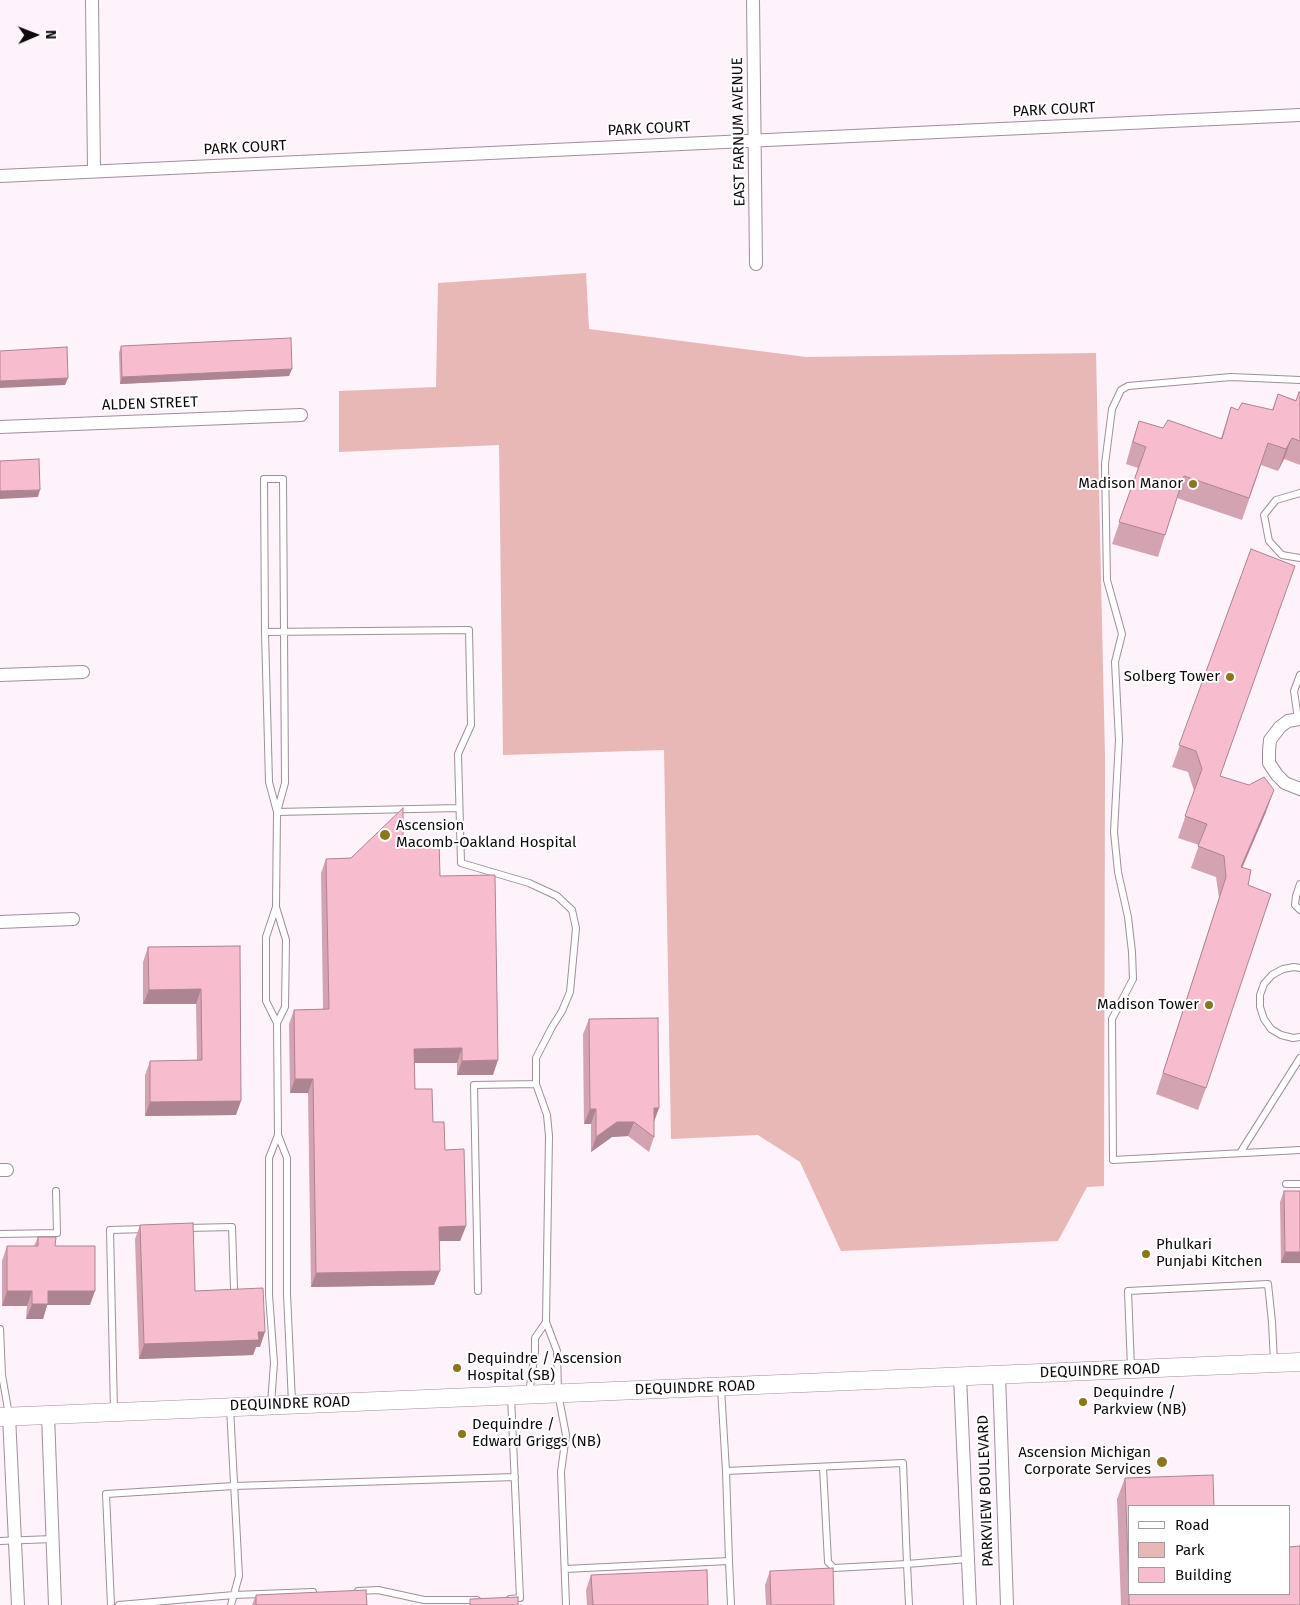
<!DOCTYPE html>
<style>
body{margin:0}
#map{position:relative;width:1300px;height:1605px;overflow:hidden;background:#fef2fb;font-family:"Fira Sans",sans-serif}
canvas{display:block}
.legend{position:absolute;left:1128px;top:1505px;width:162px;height:90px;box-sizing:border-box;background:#fff;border:1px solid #9f9d9f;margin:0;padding:6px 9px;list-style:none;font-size:15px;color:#0f090e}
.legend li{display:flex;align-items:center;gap:10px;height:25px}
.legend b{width:25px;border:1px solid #9f9d9f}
.north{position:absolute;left:10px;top:10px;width:50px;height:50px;-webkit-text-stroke:4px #fff;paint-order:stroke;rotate:89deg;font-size:14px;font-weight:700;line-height:20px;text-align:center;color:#0f090e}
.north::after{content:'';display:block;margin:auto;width:18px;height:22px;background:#0f090e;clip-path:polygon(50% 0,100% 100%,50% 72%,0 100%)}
</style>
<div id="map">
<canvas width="1300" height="1605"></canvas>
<ul class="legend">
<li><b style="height:6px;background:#fff"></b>Road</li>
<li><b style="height:14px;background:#e7b8b6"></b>Park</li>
<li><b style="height:14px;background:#f7bdcf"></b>Building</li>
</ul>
<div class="north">N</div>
</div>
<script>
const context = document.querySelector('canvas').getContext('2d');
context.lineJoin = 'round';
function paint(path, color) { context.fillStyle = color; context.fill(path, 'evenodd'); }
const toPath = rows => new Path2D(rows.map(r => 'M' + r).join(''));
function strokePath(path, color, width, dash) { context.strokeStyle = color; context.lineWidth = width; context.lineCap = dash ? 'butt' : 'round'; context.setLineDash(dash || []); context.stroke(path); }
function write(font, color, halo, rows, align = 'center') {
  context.font = font + ' "Fira Sans",sans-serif'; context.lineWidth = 4; context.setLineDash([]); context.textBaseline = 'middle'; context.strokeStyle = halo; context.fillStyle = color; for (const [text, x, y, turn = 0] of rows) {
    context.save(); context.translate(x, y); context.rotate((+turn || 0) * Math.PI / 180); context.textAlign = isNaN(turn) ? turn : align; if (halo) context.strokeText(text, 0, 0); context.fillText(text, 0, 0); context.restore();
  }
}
const green = toPath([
 [586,273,589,329,806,357,1096,353,1105,758,1104,1186,1087,1187,1058,1241,841,1251,800,1162,758,1135,671,1139,664,750,503,755,499,445,339,452,339,391,436,387,438,283]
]);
const service = toPath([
 [1300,380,1231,377,1128,386,1121,390,1112,409,1105,464,1107,580,1122,634,1115,662,1119,740,1114,832,1118,872,1128,917,1132,952,1133,979,1112,1019,1113,1160,1300,1150],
 [1300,493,1276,500,1264,515,1269,541,1282,555,1300,558],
 [265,632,469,630,471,725,458,754,461,863,529,883,557,896,572,910,576,928,570,992,562,1011,552,1027,536,1058,536,1084,547,1115,549,1136,546,1322],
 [1298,719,1294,691,1300,675],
 [277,812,459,808],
 [1300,884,1296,896,1295,905,1300,910],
 [276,907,277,812,285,783,283,479,264,479,265,632,269,782,277,812],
 [1300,968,1294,967,1283,969,1272,975,1264,984,1260,995,1260,1007,1264,1019,1271,1029,1281,1035,1293,1038,1300,1037],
 [278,1135,287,1158,287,1294,292,1403],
 [1240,1153,1300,1058],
 [1286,1184,1300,1184],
 [187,1228,232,1227,234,1288],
 [0,1234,57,1233,56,1191],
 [478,1291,474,1085,536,1084],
 [0,1329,2,1375,9,1415],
 [1131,1368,1128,1291,1268,1284,1272,1322,1274,1362],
 [721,1388,726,1471],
 [529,1393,535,1352,535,1338,546,1322,557,1351,558,1393,566,1435,561,1472,566,1605],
 [271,1404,274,1363,269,1295,269,1158,278,1135,277,1023,285,1007,286,940,276,907,266,937,266,1001,277,1023],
 [230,1408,239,1576,231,1605],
 [114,1411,110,1230,147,1229],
 [0,1541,53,1539],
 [729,1561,731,1605],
 [565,1569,729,1561,726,1471,903,1463,907,1564,834,1568,828,1562,823,1467],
 [358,1591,378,1590,424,1600,477,1600],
 [510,1599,520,1598,511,1396],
 [111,1605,106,1494,234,1486,515,1477],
 [119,1605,234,1595,313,1592],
 [909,1605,907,1564,968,1559]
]);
const minor = toPath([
 [92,0,94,171],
 [753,0,756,264],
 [0,176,1300,115],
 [0,427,301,415],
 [0,675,83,672],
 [1300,719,1288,721,1280,727,1270,740,1269,751,1269,763,1277,775,1285,783,1300,789],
 [0,922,73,919],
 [0,1170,7,1170],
 [999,1375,1007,1605],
 [960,1376,970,1605],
 [48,1415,55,1605],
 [9,1416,18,1605]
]);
const secondary = toPath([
 [0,1417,1300,1362]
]);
const wall = toPath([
 [121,346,289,376,120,384,119,353],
 [1299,392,1300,392,1300,465,1284,459,1278,471,1261,465,1242,520,1177,498,1165,535,1158,557,1112,544,1138,468,1126,464,1132,442,1139,421,1163,428,1221,438,1231,407,1238,410,1272,410,1278,394,1296,400],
 [1251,549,1220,776,1266,812,1242,868,1248,885,1206,1088,1198,1110,1156,1094,1219,898,1216,877,1191,868,1199,845,1178,838,1194,791,1188,772,1172,767],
 [403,842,440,876,493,1075,457,1075,457,1063,415,1063,415,1089,433,1122,445,1150,466,1226,460,1241,439,1241,434,1285,311,1287,308,1093,290,1093,289,1024,294,1010,323,1009,321,873,326,859,351,858],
 [240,946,236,1115,145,1116,145,1075,150,1061,197,1060,196,1004,143,1004,143,962,148,947],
 [589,1019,654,1122,654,1137,649,1152,628,1136,612,1137,591,1152,591,1124,584,1124,583,1034],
 [1284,1191,1300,1191,1300,1263,1281,1263,1280,1202],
 [140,1225,195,1291,260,1347,256,1347,253,1355,139,1359,135,1239],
 [38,1237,55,1246,90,1305,47,1305,43,1319,26,1319,27,1306,2,1306,2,1261,7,1246,34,1246],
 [1125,1478,1129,1594,1300,1605,1121,1605,1117,1499],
 [770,1571,834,1605,766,1605,765,1585],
 [591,1575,708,1605,587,1605,586,1590],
 [256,1595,367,1605,252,1605]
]);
const shadedWall = toPath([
 [292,369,289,376,120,384,122,377],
 [68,378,65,385,0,388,0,381],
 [1292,438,1284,459,1278,471,1286,449],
 [40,490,38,497,0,499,0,491],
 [1274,790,1266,812,1233,889,1241,867],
 [201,989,196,1004,143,1004,149,990],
 [462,1048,457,1063,409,1063,414,1049],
 [498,1060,493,1075,457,1075,462,1061],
 [295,1079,313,1079,308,1093,290,1093],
 [241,1101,236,1115,145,1116,150,1102],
 [654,1108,659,1108,654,1122],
 [590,1109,596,1109,591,1124,584,1124],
 [617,1122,634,1122,628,1136,612,1137,591,1152,596,1137],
 [466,1226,460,1241,433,1241,439,1227],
 [1285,1252,1300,1252,1300,1263,1281,1263],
 [440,1271,434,1285,311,1287,316,1273],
 [7,1291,32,1291,27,1306,2,1306],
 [48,1291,95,1291,90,1305,47,1305,43,1319,26,1319,32,1304],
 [258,1332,265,1332,260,1347,256,1347,253,1355,139,1359,144,1344]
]);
const building = toPath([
 [291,338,292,369,122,377,121,346,291,338],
 [67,347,68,378,0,381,0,351,67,347],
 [1299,392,1300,392,1300,441,1292,438,1286,449,1268,443,1249,498,1184,476,1165,535,1119,522,1146,447,1133,442,1139,421,1163,428,1168,420,1222,439,1231,407,1238,410,1242,403,1273,410,1278,394,1296,401,1299,392],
 [39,459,40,490,0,491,0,461,39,459],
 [1251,549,1295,566,1220,776,1249,785,1264,777,1274,790,1241,867,1251,870,1248,885,1271,894,1206,1088,1163,1073,1226,877,1224,856,1198,846,1207,824,1185,816,1202,769,1196,751,1179,745,1251,549],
 [403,808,403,842,439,841,440,876,495,875,498,1060,462,1061,462,1048,414,1049,415,1089,432,1089,433,1122,444,1122,445,1150,464,1149,466,1226,439,1227,440,1271,316,1273,313,1079,295,1079,294,1010,329,1009,326,859,351,858,403,808],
 [240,946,241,1101,150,1102,150,1061,202,1060,201,989,149,990,148,947,240,946],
 [658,1018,659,1108,654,1108,654,1137,634,1122,617,1122,596,1137,596,1109,590,1109,589,1019,658,1018],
 [1284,1191,1300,1191,1300,1252,1285,1252,1284,1191],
 [193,1223,195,1291,263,1288,265,1332,258,1332,259,1340,144,1344,140,1225,193,1223],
 [38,1237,56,1237,55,1246,95,1246,95,1291,48,1291,48,1304,32,1304,32,1291,7,1291,7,1246,38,1246,38,1237],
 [1213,1475,1214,1506,1129,1506,1129,1590,1125,1478,1213,1475],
 [1300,1546,1300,1605,1129,1605,1129,1594,1289,1594,1289,1547,1300,1546],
 [833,1568,834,1605,771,1605,770,1571,833,1568],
 [707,1570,708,1605,593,1605,591,1575,707,1570],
 [366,1590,367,1605,256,1605,256,1595,366,1590],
 [518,1597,518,1605,470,1605,470,1599,518,1597]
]);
const markers = [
 [1193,484,5,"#8c761b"],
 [1230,677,5,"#8c761b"],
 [385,835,6,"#8c761b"],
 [1209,1005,5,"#8c761b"],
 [1146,1254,5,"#8c761b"],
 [457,1368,5,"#8c761b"],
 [1083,1402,5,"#8c761b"],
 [462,1434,5,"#8c761b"],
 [1162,1462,6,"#8c761b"]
];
const streetNames = [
 ["PARK COURT",1054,110,-3],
 ["PARK COURT",649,129,-3],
 ["EAST FARNUM AVENUE",739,132,-91],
 ["PARK COURT",245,148,-3],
 ["ALDEN STREET",150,404,-2],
 ["DEQUINDRE ROAD",1100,1371,-2],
 ["DEQUINDRE ROAD",695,1388,-2],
 ["DEQUINDRE ROAD",290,1404,-2],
 ["PARKVIEW BOULEVARD",986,1491,-92]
];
const poiNames = [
 ["Madison Manor",1183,484,"right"],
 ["Solberg Tower",1220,677,"right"],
 ["Ascension",396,826],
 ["Macomb-Oakland Hospital",396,843],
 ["Madison Tower",1199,1005,"right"],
 ["Phulkari",1156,1245],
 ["Punjabi Kitchen",1156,1262],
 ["Dequindre / Ascension",467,1359],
 ["Hospital (SB)",467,1376],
 ["Dequindre /",1093,1393],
 ["Parkview (NB)",1093,1410],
 ["Dequindre /",472,1425],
 ["Edward Griggs (NB)",472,1442],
 ["Ascension Michigan",1151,1453,"right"],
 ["Corporate Services",1151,1470,"right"]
];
paint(green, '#e7b8b6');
strokePath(service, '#a08e9c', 8);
strokePath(minor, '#a08e9c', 14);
strokePath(secondary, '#a08e9c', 19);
strokePath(service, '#fff', 6);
strokePath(minor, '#fff', 12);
strokePath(secondary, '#fff', 18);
paint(wall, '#d4a3b2');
paint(shadedWall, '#ad8491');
paint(building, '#f7bdcf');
strokePath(building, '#ad8491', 1);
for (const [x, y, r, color] of markers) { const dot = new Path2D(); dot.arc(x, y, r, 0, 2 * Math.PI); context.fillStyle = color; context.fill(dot); strokePath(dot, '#fff', 2); }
write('15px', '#0f090e', '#fff', streetNames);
write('15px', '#0f090e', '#fff', poiNames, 'left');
</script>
